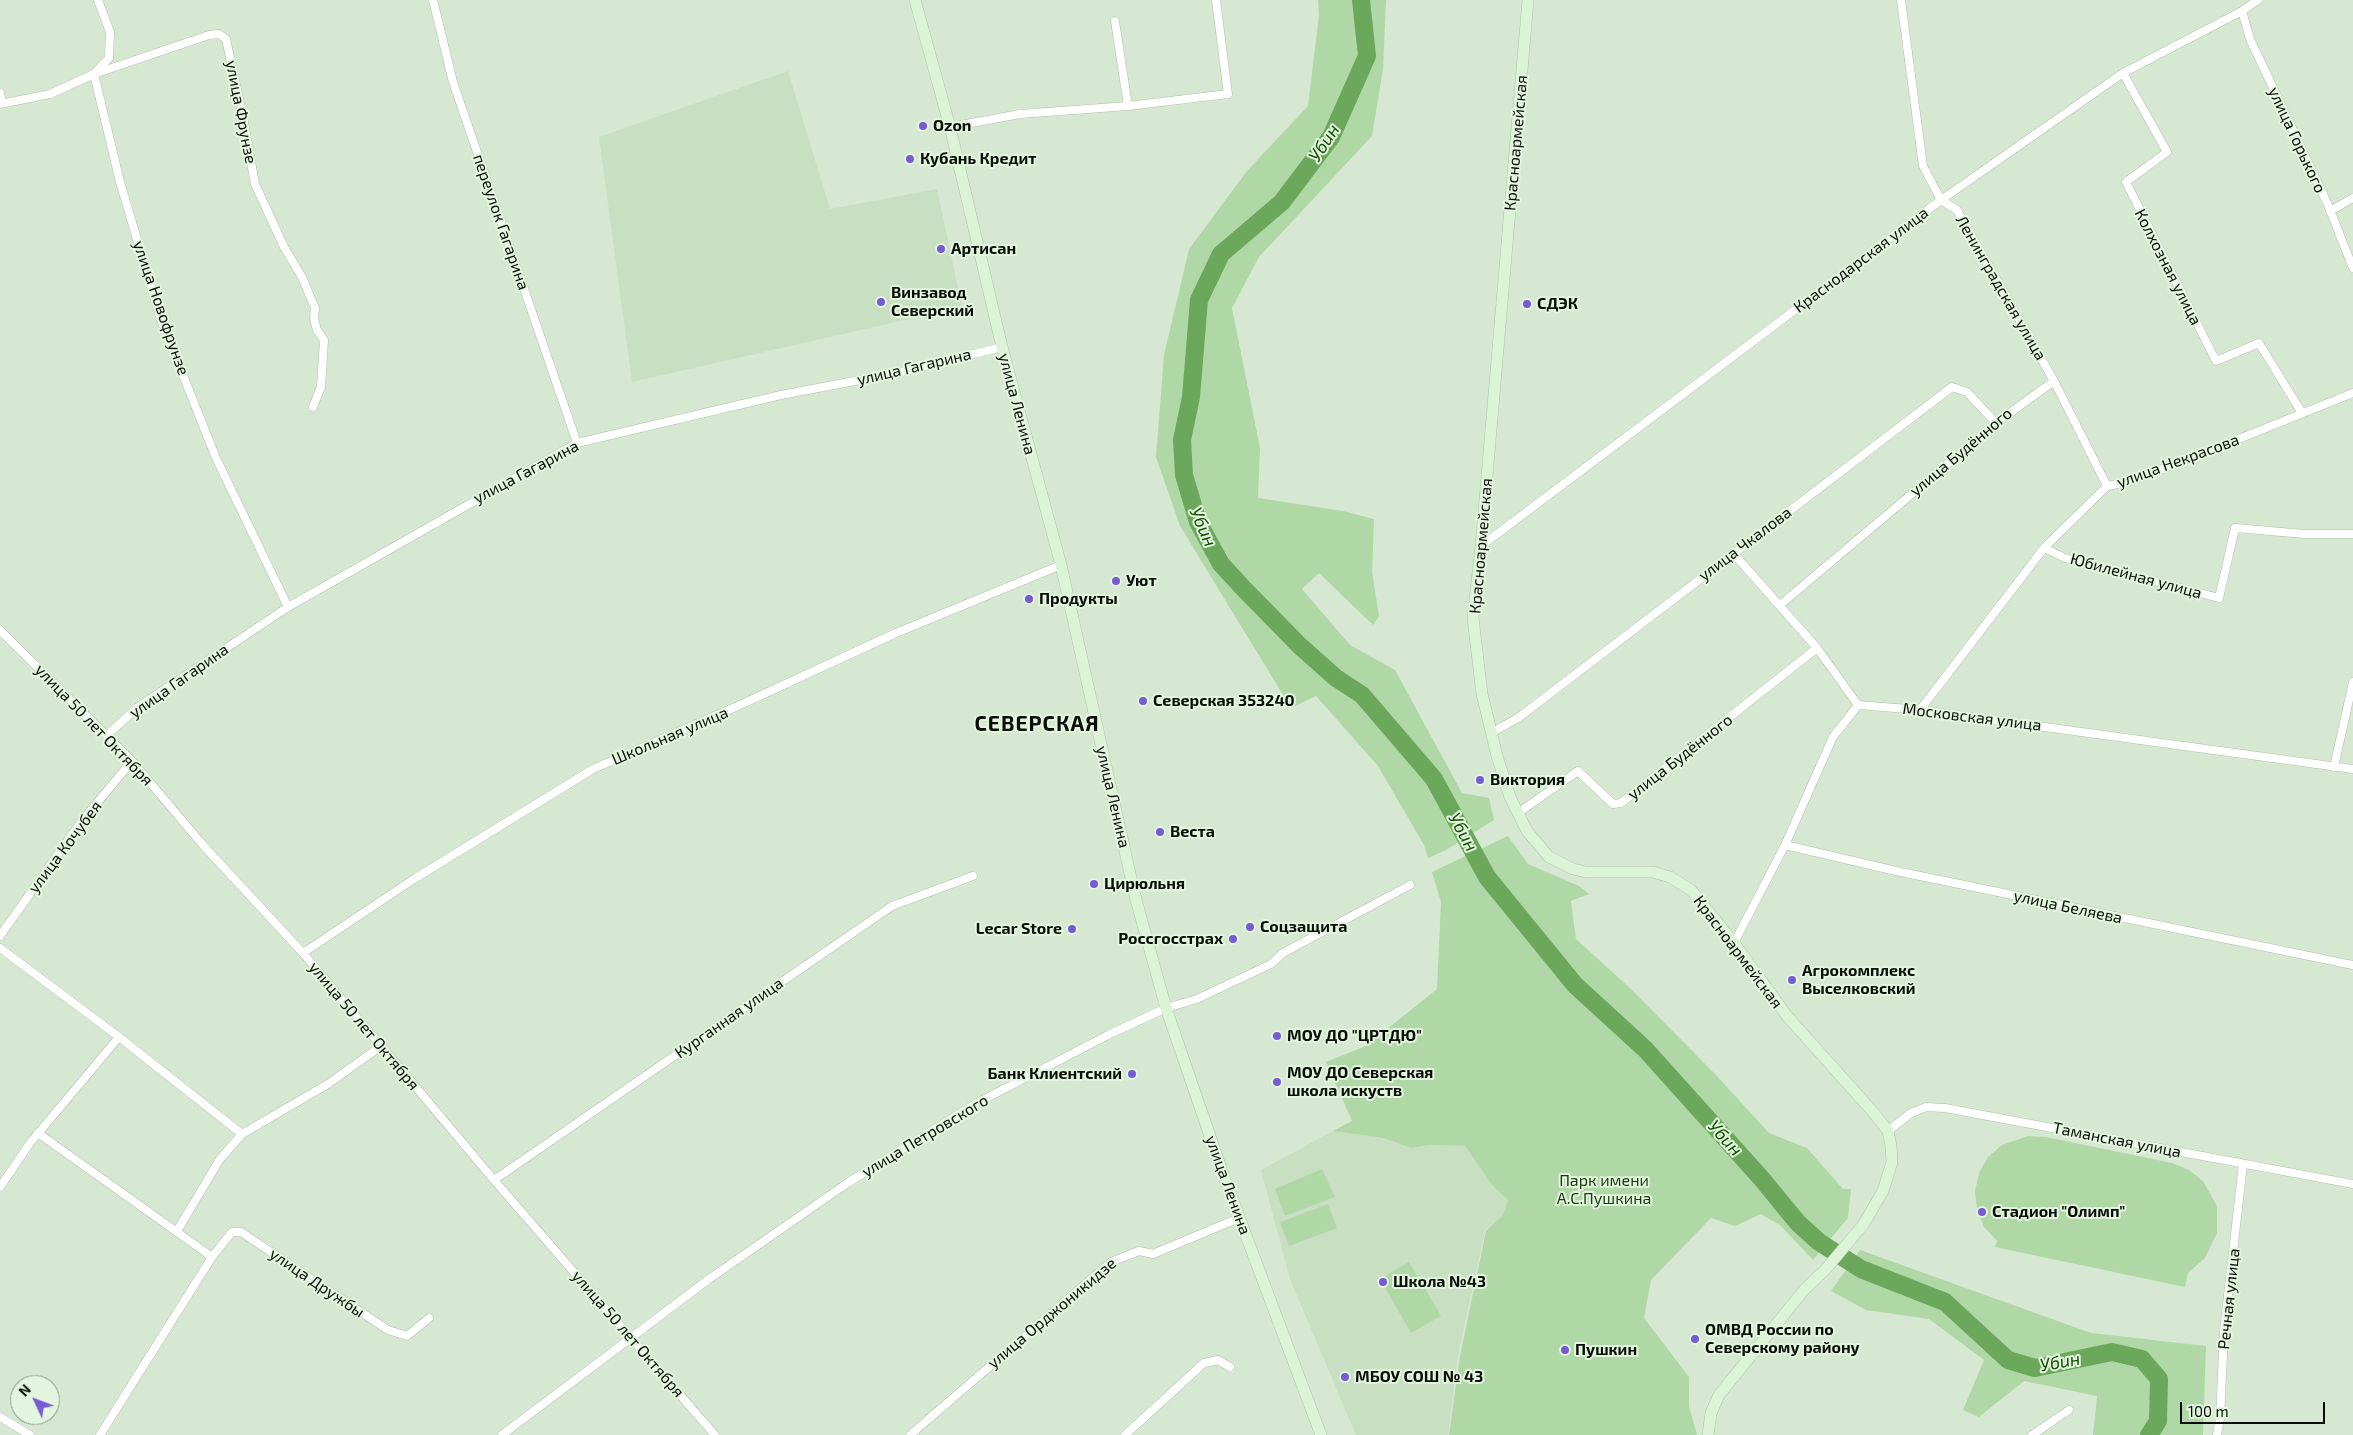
<!DOCTYPE html>
<meta charset="utf-8">
<style>
body{margin:0}
#map{position:relative;width:2353px;height:1435px;overflow:hidden;background:#d6e8d1;font-family:"Exo 2",sans-serif}
canvas{display:block}
.north{position:absolute;left:10px;top:1375px;width:50px;height:50px;box-sizing:border-box;background:#e3f5de;border:1px solid #8c9988;border-radius:50%;rotate:313deg;font-size:14px;font-weight:700;line-height:20px;text-align:center;color:#090f08}
.north::after{content:'';display:block;margin:auto;width:18px;height:22px;background:#775bd5;clip-path:polygon(50% 0,100% 100%,50% 72%,0 100%)}
.scale{position:absolute;left:2180px;top:1402px;width:145px;height:22px;box-sizing:border-box;border:2px solid #090f08;border-top:0;padding-left:6px;font-size:15px;line-height:18px;white-space:nowrap;color:#090f08;-webkit-text-stroke:4px #e3f5de;paint-order:stroke}
</style>
<div id="map">
<canvas width="2353" height="1435"></canvas>
<div class="north">N</div>
<div class="scale">100 m</div>
</div>
<script>
const context = document.querySelector('canvas').getContext('2d');
context.lineJoin = 'round';
function paint(path, color) { context.fillStyle = color; context.fill(path, 'evenodd'); }
const toPath = rows => new Path2D(rows.map(r => 'M' + r).join(''));
function strokePath(path, color, width, dash) { context.strokeStyle = color; context.lineWidth = width; context.lineCap = dash ? 'butt' : 'round'; context.setLineDash(dash || []); context.stroke(path); }
function write(font, color, halo, rows, align = 'center') {
  context.font = font + ' "Exo 2",sans-serif'; context.lineWidth = 4; context.setLineDash([]); context.textBaseline = 'middle'; context.strokeStyle = halo; context.fillStyle = color; for (const [text, x, y, turn = 0] of rows) {
    context.save(); context.translate(x, y); context.rotate((+turn || 0) * Math.PI / 180); context.textAlign = isNaN(turn) ? turn : align; if (halo) context.strokeText(text, 0, 0); context.fillText(text, 0, 0); context.restore();
  }
}
const built = toPath([
 [788,71,830,209,937,189,962,307,632,382,599,137],
 [1333,1131,1383,1138,1411,1148,1430,1145,1465,1146,1492,1185,1508,1200,1505,1214,1485,1231,1458,1355,1448,1435,1356,1435,1290,1279,1261,1170]
]);
const green = toPath([
 [1318,0,1386,0,1383,69,1372,136,1259,257,1232,308,1260,448,1258,498,1343,511,1374,519,1372,572,1379,616,1373,625,1319,573,1302,589,1350,645,1395,670,1462,793,1489,798,1494,820,1446,850,1428,858,1424,845,1378,766,1316,696,1291,708,1180,526,1156,457,1164,355,1189,249,1247,171,1308,106,1319,15],
 [1508,836,1528,864,1579,886,1589,894,1571,901,1576,939,1631,989,1716,1075,1769,1133,1807,1148,1843,1189,1851,1189,1848,1218,1813,1260,1780,1225,1761,1214,1735,1226,1711,1218,1651,1280,1644,1318,1689,1377,1689,1406,1697,1435,1449,1435,1460,1356,1486,1231,1503,1215,1508,1200,1492,1185,1465,1146,1430,1145,1411,1148,1383,1138,1333,1131,1352,1121,1326,1062,1366,1046,1437,989,1441,902,1432,872],
 [2028,1136,2046,1137,2172,1163,2189,1170,2203,1181,2217,1206,2217,1233,2205,1258,2188,1273,2185,1287,1995,1247,1997,1241,1984,1227,1977,1210,1975,1191,1979,1173,1988,1157,2002,1145],
 [1322,1169,1335,1197,1285,1216,1275,1189],
 [1328,1204,1337,1228,1289,1246,1280,1222],
 [1860,1250,2091,1333,2206,1346,2203,1435,2093,1435,2097,1396,2024,1381,1979,1417,1963,1410,1984,1360,1929,1319,1866,1310,1831,1291],
 [1409,1262,1441,1316,1411,1333,1380,1279]
]);
const river = toPath([
 [1361,0,1367,56,1331,137,1282,202,1221,254,1199,300,1191,397,1182,440,1184,475,1198,522,1221,564,1244,589,1300,646,1336,678,1362,695,1434,779,1487,877,1575,985,1645,1049,1761,1178,1798,1223,1819,1242,1861,1269,1945,1302,2008,1360,2035,1368,2112,1352,2142,1359,2159,1379,2158,1421,2149,1435]
]);
const street = toPath([
 [98,0,110,32,109,58,94,74,120,182,161,320,216,458,288,607],
 [433,0,453,82,577,443],
 [1901,0,1923,166,1941,200,1957,210,2054,381,2107,486],
 [2242,11,2250,39,2328,205,2353,268],
 [1115,21,1128,106],
 [2123,73,2167,152,2126,182,2216,361,2259,343,2302,413],
 [0,93,2,103],
 [0,104,50,94,94,74,209,35,219,34,226,39,243,117,255,184,284,247,302,277,315,308,314,319,317,330,324,340,321,387,313,407],
 [950,127,1020,114,1128,106,1228,94,1216,0],
 [2330,211,2353,198],
 [1481,546,1941,200,2123,73,2242,11,2258,0],
 [2044,548,2065,558,2219,598,2235,528,2305,534,2353,534],
 [1733,553,1817,648,1858,705],
 [1780,605,1996,423,2054,381],
 [0,630,132,761,202,844,303,953,494,1180,715,1435],
 [1920,710,2044,548,2107,486,2128,482,2204,453,2353,393],
 [1491,733,1518,718,1952,387,1967,392,1996,423],
 [107,735,138,707,288,607,577,443,781,395,897,373,1002,347],
 [2334,767,2353,682],
 [1518,813,1578,771,1613,804,1621,803,1817,648],
 [1785,845,1896,871,2353,965],
 [0,936,81,822,132,761],
 [1734,943,1785,845,1833,737,1858,705,1920,710,2353,769],
 [0,948,119,1037,242,1134],
 [303,953,414,879,593,769,740,705,896,633,1061,565],
 [1888,1131,1911,1113,1926,1107,1945,1108,2353,1184],
 [38,1133,212,1257],
 [494,1180,892,906,973,876],
 [0,1187,30,1143,119,1037],
 [177,1231,220,1159,242,1134,328,1084,381,1046],
 [0,1417,30,1435],
 [100,1435,212,1257,232,1232,241,1232,388,1330,407,1336,429,1318],
 [502,1435,709,1279,849,1182,977,1103,1108,1035,1166,1008,1197,999,1271,964,1283,953,1410,885],
 [910,1435,1111,1262,1139,1251,1153,1254,1239,1218],
 [1125,1435,1204,1363,1218,1360,1230,1367],
 [2032,1435,2069,1410],
 [2217,1435,2220,1418,2224,1331,2243,1164]
]);
const secondary = toPath([
 [915,0,950,127,1002,347,1061,565,1135,896,1166,1008,1224,1177,1321,1435],
 [1528,0,1481,546,1473,618,1482,694,1497,756,1510,797,1527,831,1549,857,1573,869,1586,872,1653,872,1670,877,1691,890,1734,943,1787,1016,1873,1112,1888,1131,1891,1146,1892,1162,1883,1191,1863,1225,1825,1270,1804,1290,1719,1395,1711,1413,1708,1435]
]);
const markers = [
 [923,126,5,"#775bd5"],
 [910,159,5,"#775bd5"],
 [941,249,5,"#775bd5"],
 [881,302,5,"#775bd5"],
 [1527,304,5,"#775bd5"],
 [1116,581,5,"#775bd5"],
 [1029,599,5,"#775bd5"],
 [1143,701,5,"#775bd5"],
 [1480,780,5,"#775bd5"],
 [1160,832,5,"#775bd5"],
 [1094,884,5,"#775bd5"],
 [1250,927,5,"#775bd5"],
 [1072,929,5,"#775bd5"],
 [1233,939,5,"#775bd5"],
 [1792,980,5,"#775bd5"],
 [1277,1036,5,"#775bd5"],
 [1132,1074,5,"#775bd5"],
 [1277,1082,5,"#775bd5"],
 [1982,1212,5,"#775bd5"],
 [1383,1282,5,"#775bd5"],
 [1695,1339,5,"#775bd5"],
 [1565,1350,5,"#775bd5"],
 [1345,1377,5,"#775bd5"]
];
const streetNames = [
 ["улица Фрунзе",241,112,79],
 ["улица Горького",2297,140,65],
 ["Красноармейская",1516,143,-85],
 ["переулок Гагарина",501,222,71],
 ["Краснодарская улица",1861,260,-37],
 ["Колхозная улица",2168,267,63],
 ["Ленинградская улица",2001,288,60],
 ["улица Новофрунзе",161,308,71],
 ["улица Гагарина",914,367,-13],
 ["улица Ленина",1017,404,75],
 ["улица Будённого",1961,452,-40],
 ["улица Некрасова",2178,461,-20],
 ["улица Гагарина",526,472,-28],
 ["улица Чкалова",1745,544,-37],
 ["Красноармейская",1481,546,-85],
 ["Юбилейная улица",2136,576,15],
 ["улица Гагарина",179,681,-35],
 ["Московская улица",1972,717,7],
 ["улица 50 лет Октября",94,725,46],
 ["Школьная улица",670,736,-23],
 ["улица Будённого",1680,757,-38],
 ["улица Ленина",1113,797,77],
 ["улица Кочубея",65,847,-53],
 ["улица Беляева",2068,907,12],
 ["Красноармейская",1738,952,53],
 ["Курганная улица",729,1018,-35],
 ["улица 50 лет Октября",364,1026,50],
 ["улица Петровского",925,1136,-31],
 ["Таманская улица",2117,1140,11],
 ["улица Ленина",1228,1185,70],
 ["улица Дружбы",317,1283,34],
 ["Речная улица",2229,1299,-84],
 ["улица Орджоникидзе",1052,1313,-40],
 ["улица 50 лет Октября",628,1334,49]
];
const poiNames = [
 ["Ozon",933,126],
 ["Кубань Кредит",920,159],
 ["Артисан",951,249],
 ["Винзавод",891,293],
 ["Северский",891,311],
 ["СДЭК",1537,304],
 ["Уют",1126,581],
 ["Продукты",1039,599],
 ["Северская 353240",1153,701],
 ["Виктория",1490,780],
 ["Веста",1170,832],
 ["Цирюльня",1104,884],
 ["Соцзащита",1260,927],
 ["Lecar Store",1062,929,"right"],
 ["Россгосстрах",1223,939,"right"],
 ["Агрокомплекс",1802,971],
 ["Выселковский",1802,989],
 ["МОУ ДО \"ЦРТДЮ\"",1287,1036],
 ["МОУ ДО Северская",1287,1073],
 ["школа искуств",1287,1091],
 ["Банк Клиентский",1122,1074,"right"],
 ["Стадион \"Олимп\"",1992,1212],
 ["Школа №43",1393,1282],
 ["ОМВД России по",1705,1330],
 ["Северскому району",1705,1348],
 ["Пушкин",1575,1350],
 ["МБОУ СОШ № 43",1355,1377]
];
const parkNames = [
 ["Парк имени",1604,1181],
 ["А.С.Пушкина",1604,1199]
];
const waterNames = [
 ["Убин",1324,143,-57],
 ["Убин",1203,527,66],
 ["Убин",1463,832,61],
 ["Убин",1725,1138,48],
 ["Убин",2060,1362,-10]
];
const districtNames = [
 ["СЕВЕРСКАЯ",1037,724]
];
paint(built, '#c8dfc2');
paint(green, '#b0d8a6');
strokePath(river, '#6ba85c', 18);
strokePath(street, '#afc1ab', 9);
strokePath(secondary, '#afc1ab', 12);
strokePath(street, '#fff', 8);
strokePath(secondary, '#dcf3d7', 11);
for (const [x, y, r, color] of markers) { const dot = new Path2D(); dot.arc(x, y, r, 0, 2 * Math.PI); context.fillStyle = color; context.fill(dot); strokePath(dot, '#e3f5de', 2); }
write('16px', '#090f08', '#e3f5de', streetNames);
write('bold 16px', '#090f08', '#e3f5de', poiNames, 'left');
write('16px', '#17400b', '#e3f5de', parkNames);
write('italic 18px', '#135000', '#e3f5de', waterNames);
context.letterSpacing = '1px';
write('bold 21px', '#090f08', '#e3f5de', districtNames);
context.letterSpacing = '0px';
</script>
